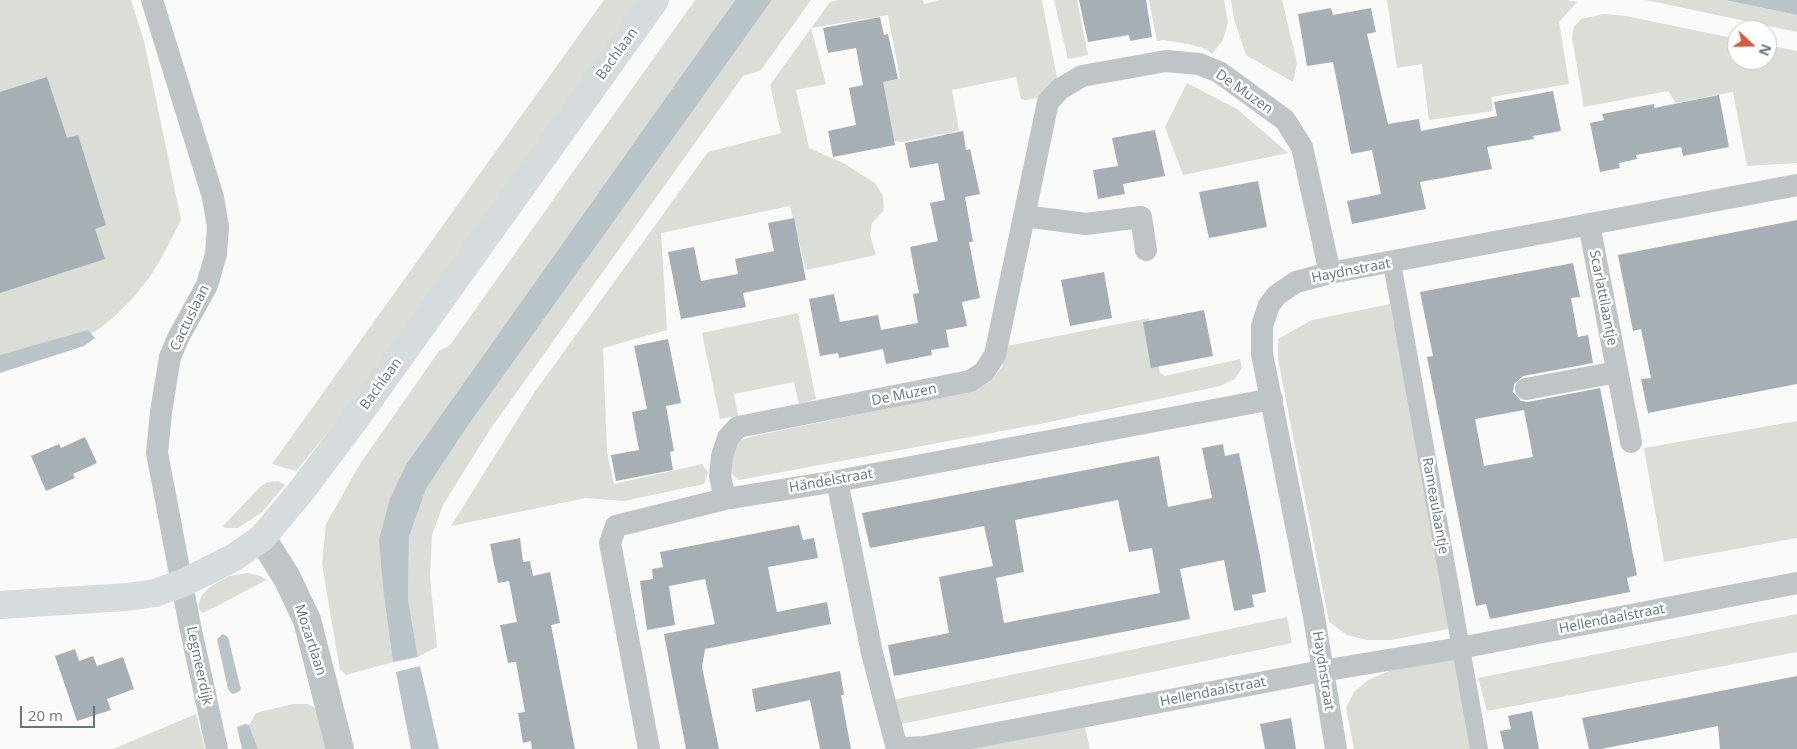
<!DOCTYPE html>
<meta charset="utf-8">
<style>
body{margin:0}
#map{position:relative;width:1797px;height:749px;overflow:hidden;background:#fafaf8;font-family:"Open Sans",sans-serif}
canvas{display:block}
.north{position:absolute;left:1727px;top:20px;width:50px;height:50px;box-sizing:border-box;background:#fff;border:1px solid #c2c8cc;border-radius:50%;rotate:111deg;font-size:14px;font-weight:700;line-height:20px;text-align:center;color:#667680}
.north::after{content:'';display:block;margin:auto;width:18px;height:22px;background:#d65b3c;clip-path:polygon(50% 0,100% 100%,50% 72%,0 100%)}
.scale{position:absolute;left:20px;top:706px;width:75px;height:22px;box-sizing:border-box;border:2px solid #667680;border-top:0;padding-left:6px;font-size:15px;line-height:18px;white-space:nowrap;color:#667680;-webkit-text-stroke:4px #fff;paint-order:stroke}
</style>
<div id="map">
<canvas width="1797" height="749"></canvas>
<div class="north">N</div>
<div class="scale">20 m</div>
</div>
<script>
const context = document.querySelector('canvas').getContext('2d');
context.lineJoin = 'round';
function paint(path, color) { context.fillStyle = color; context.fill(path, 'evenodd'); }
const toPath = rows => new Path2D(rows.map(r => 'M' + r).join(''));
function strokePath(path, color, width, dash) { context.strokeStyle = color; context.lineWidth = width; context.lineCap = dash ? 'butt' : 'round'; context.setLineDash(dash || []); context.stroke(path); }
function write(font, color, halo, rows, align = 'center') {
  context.font = font + ' "Open Sans",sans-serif'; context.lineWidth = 5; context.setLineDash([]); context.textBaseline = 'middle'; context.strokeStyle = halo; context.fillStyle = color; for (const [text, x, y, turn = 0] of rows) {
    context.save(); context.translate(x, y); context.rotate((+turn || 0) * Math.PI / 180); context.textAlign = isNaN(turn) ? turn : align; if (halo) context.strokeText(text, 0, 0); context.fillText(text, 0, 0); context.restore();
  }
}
const green = toPath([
 [0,0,131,0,144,41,181,220,162,257,149,278,134,297,114,317,95,332,78,340,0,361],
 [604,0,640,0,364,388,296,471,272,464],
 [695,0,735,0,407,463,384,597,393,662,346,675,340,670,326,588,322,563,326,524,360,464,439,351,450,345],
 [772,0,811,0,761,70,743,76,491,428,443,505,432,535,430,577,437,647,418,657,408,600,409,537,426,489,469,424],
 [839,0,923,0,924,4,940,0,1042,0,1057,78,1038,98,1025,100,1021,99,1016,77,952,90,959,131,902,142,893,141,882,82,900,79,888,15,811,28,826,84,796,90,809,148,845,164,875,183,883,196,884,210,872,223,870,235,876,255,806,270,790,206,661,233,667,330,603,348,607,452,614,484,702,464,708,472,704,484,624,501,586,498,451,526,534,393,708,152,781,133,770,85,830,2],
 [1054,0,1077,0,1088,55,1068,59],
 [1149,0,1224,0,1228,22,1223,40,1212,54,1206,49,1188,44,1163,40,1157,41],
 [1231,0,1282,0,1297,63,1293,82,1246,55,1234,19],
 [1387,0,1567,0,1577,2,1559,22,1569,84,1491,97,1493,111,1429,120,1422,64,1397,68],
 [1646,0,1725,0,1797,15,1797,32],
 [1604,14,1626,16,1737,39,1737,60,1767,60,1767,45,1797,51,1797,163,1747,166,1733,92,1676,103,1668,91,1584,107,1572,38,1574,27,1581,19],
 [1187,83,1237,109,1288,153,1183,175,1165,127],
 [1390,304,1453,628,1391,640,1367,640,1347,635,1329,622,1278,359,1278,339,1312,320],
 [798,313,816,399,799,404,794,382,734,394,738,416,720,419,702,333],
 [1149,318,1160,373,1165,376,1240,359,1242,368,1235,379,1220,386,1040,424,739,480,729,471,737,442,750,437,975,390,990,382,1002,367,1007,346],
 [1797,421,1797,538,1664,562,1644,448],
 [278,481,285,485,261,513,238,528,226,528,223,526,260,487,268,482],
 [248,573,260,576,267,580,203,613,200,611,198,605,202,595,210,587,229,576],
 [1797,614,1797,652,1487,711,1478,678],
 [1287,617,1292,643,897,725,892,700],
 [1458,655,1476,749,1354,749,1346,708,1354,692,1368,680,1394,669],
 [293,704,307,704,316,708,327,749,258,749,249,725,256,713],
 [196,714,205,749,113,749],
 [1085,727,1090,749,971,749]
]);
const water = toPath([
 [735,0,772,0,469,424,426,489,409,537,408,600,418,657,393,662,384,597,379,540,390,499,407,463],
 [1725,0,1797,0,1797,15],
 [88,330,95,338,84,346,0,373,0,355],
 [223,634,228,637,241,690,236,693,232,694,228,689,217,639],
 [420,666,439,749,411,749,396,672],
 [245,724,249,725,258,749,242,749,237,727]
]);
const building = toPath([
 [1079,0,1146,0,1152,37,1130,41,1129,35,1088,42],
 [1331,8,1333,15,1371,8,1376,32,1367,34,1388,124,1419,119,1421,131,1497,116,1494,102,1553,91,1561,131,1533,136,1534,139,1487,147,1492,169,1420,182,1426,209,1352,224,1347,201,1381,194,1372,150,1351,154,1333,62,1307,66,1298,14],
 [880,17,884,35,888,34,898,79,883,82,895,145,833,157,828,131,856,125,849,88,863,85,856,48,828,53,823,28],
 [47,77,67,138,78,135,106,225,95,229,105,259,0,293,0,92],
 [1719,95,1729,147,1683,156,1681,147,1636,155,1637,159,1619,163,1620,168,1600,172,1590,123,1604,120,1602,114,1654,104,1654,108],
 [1155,130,1165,176,1123,184,1125,194,1098,199,1093,170,1118,166,1112,138],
 [963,131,966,150,970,149,980,194,965,197,973,242,969,242,980,298,962,302,967,326,946,330,949,347,931,350,932,355,886,364,883,349,839,358,838,353,820,356,809,299,834,294,840,322,878,315,881,330,918,323,913,294,919,293,910,247,938,241,930,203,945,200,938,163,910,168,905,143],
 [1258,181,1267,227,1209,238,1199,192],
 [794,218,806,280,743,293,746,307,681,319,668,252,694,247,701,281,738,274,735,259,774,251,768,223],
 [1797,220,1797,384,1648,413,1641,379,1651,378,1641,329,1633,331,1618,255],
 [1573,263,1580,297,1571,298,1578,337,1588,335,1593,363,1523,376,1514,384,1513,392,1521,401,1528,402,1600,388,1637,575,1627,578,1630,592,1490,619,1486,604,1476,606,1427,357,1433,356,1420,292],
 [1524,410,1533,457,1484,466,1475,419],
 [1104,272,1112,318,1070,326,1061,280],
 [1204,310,1213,356,1151,368,1143,322],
 [668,339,681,403,666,406,674,451,670,452,673,470,616,481,611,455,639,450,632,412,647,409,634,346],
 [85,437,97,463,73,474,75,478,46,491,31,456,59,444,61,448],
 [1223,444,1225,456,1239,453,1260,556,1266,592,1252,595,1254,607,1234,611,1224,560,1180,569,1190,619,894,676,888,645,949,633,939,577,993,566,984,526,870,548,862,513,1159,456,1168,507,1212,498,1202,448],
 [1118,500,1129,552,1152,548,1160,593,1004,623,996,578,1024,572,1015,520],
 [799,525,803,540,814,538,818,558,768,567,777,612,827,602,831,624,705,649,702,667,719,749,686,749,664,634,715,624,705,579,669,586,675,625,647,630,640,581,653,579,652,569,663,567,660,552],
 [520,538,523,562,530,561,533,576,550,572,560,623,551,625,575,749,532,749,531,741,523,743,518,713,525,712,516,662,508,663,500,625,517,622,509,581,498,583,490,544],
 [75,649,79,661,93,656,97,666,123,657,134,689,107,699,111,710,77,721,55,656],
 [840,671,844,695,841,695,851,749,820,749,810,700,756,712,752,689],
 [1797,676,1797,749,1720,749,1718,726,1601,749,1589,749,1582,718],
 [1532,711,1539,749,1504,749,1500,731,1511,729,1508,716],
 [1291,718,1296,749,1265,749,1260,724]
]);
const pedestrian = toPath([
 [1392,263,1479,749]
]);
const minor = toPath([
 [152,0,213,197,218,227,216,254,207,285,178,338,170,357,161,412,157,453,190,626,217,749],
 [1024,216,1086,224,1141,217,1146,250],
 [1589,224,1631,442],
 [1526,389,1617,372],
 [837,481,872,653,896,745,905,748,924,747,1322,671,1460,648,1797,583],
 [725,499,720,476,722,456,728,438,738,427,970,381,984,372,995,355,1048,102,1060,89,1082,76,1166,61,1199,64,1219,72,1285,120,1302,147,1330,273],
 [649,749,610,543,616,526,725,499,837,481,1272,399],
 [1336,749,1313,611,1262,354,1262,326,1269,305,1277,295,1296,282,1330,273,1797,185]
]);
const tertiary = toPath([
 [262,538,287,578,307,620,340,749]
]);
const secondary = toPath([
 [0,605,127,597,155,593,183,583,233,558,262,538,302,490,356,418,655,0]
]);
const streetNames = [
 ["Bachlaan",617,54,-54],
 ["De Muzen",1244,92,35],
 ["Haydnstraat",1351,271,-11],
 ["Scarlattilaantje",1603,298,79],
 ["Cactuslaan",190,318,-64],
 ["Bachlaan",381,384,-54],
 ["De Muzen",904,395,-11],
 ["Händelstraat",831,481,-10],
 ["Rameaulaantje",1435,506,80],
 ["Hellendaalstraat",1612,619,-11],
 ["Mozartlaan",310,640,72],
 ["Legmeerdijk",199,666,78],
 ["Haydnstraat",1323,671,81],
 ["Hellendaalstraat",1213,692,-11]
];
paint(green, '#daded7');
paint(water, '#b8c4c7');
paint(building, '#a6afb4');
strokePath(pedestrian, '#bfc4c7', 18);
strokePath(minor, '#bfc4c7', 22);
strokePath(tertiary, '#bfc4c7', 28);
strokePath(secondary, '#d6dbde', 28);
write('14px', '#667680', '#fff', streetNames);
</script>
